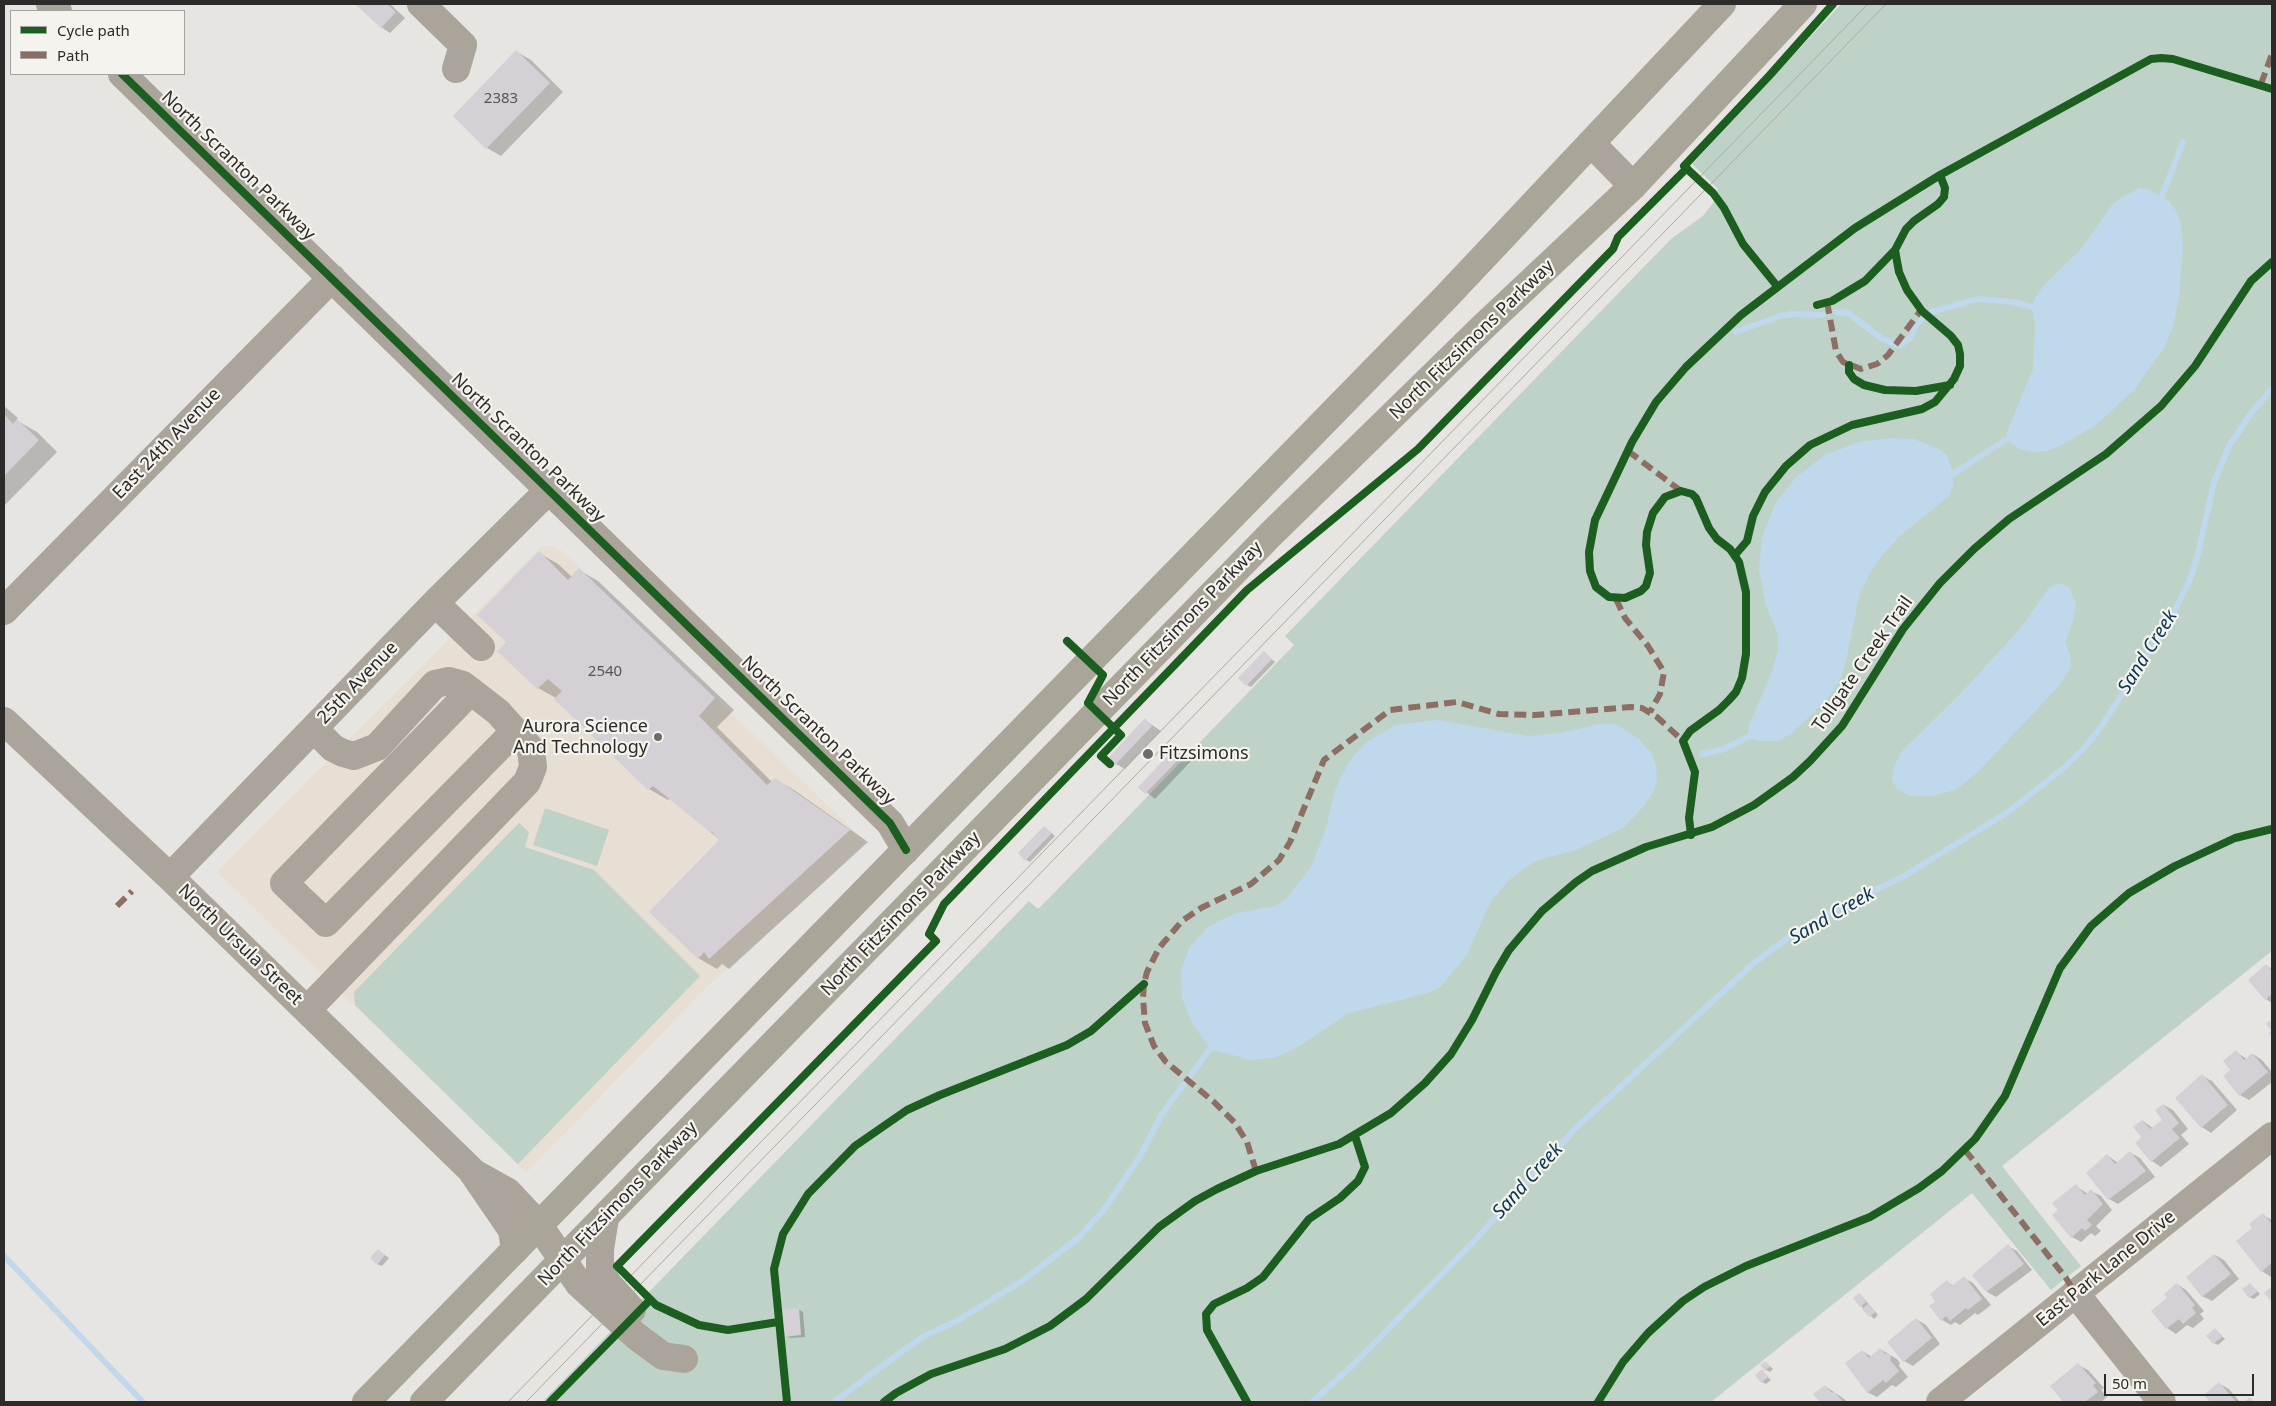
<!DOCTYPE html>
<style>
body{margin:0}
#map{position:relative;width:2276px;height:1406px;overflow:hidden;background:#e6e5e2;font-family:"Noto Sans",sans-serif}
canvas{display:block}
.frame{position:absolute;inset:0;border:5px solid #2c2b29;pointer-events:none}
.legend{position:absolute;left:10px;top:10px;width:175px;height:65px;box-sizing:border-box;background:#f5f3ed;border:1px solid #a5a39f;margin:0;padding:6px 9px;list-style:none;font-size:15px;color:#2c2b29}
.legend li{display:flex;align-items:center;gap:10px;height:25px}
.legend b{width:25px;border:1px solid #a5a39f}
.scale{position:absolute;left:2104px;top:1374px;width:150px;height:22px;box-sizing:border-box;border:2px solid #2c2b29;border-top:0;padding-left:6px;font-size:15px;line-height:18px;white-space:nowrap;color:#2c2b29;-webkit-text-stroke:4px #f5f3ed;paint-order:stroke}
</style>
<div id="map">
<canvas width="2276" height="1406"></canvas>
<div class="frame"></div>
<ul class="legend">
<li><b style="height:6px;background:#1b5e20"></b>Cycle path</li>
<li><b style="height:6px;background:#8d6e63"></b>Path</li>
</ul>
<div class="scale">50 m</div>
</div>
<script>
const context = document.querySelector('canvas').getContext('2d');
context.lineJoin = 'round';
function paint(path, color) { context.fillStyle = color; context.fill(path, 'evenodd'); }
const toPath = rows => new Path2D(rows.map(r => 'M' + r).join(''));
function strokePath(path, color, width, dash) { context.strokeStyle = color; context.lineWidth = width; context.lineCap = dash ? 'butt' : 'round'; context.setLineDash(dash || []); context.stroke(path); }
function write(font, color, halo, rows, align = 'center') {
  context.font = font + ' "Noto Sans",sans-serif'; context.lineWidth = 4.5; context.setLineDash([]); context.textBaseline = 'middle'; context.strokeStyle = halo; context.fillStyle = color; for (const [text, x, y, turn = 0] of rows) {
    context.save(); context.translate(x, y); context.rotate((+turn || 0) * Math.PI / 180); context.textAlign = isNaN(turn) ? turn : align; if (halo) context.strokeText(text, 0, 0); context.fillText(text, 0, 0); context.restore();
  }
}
const education = toPath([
 [547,546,554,546,562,551,865,841,827,880,709,985,526,1173,217,872,540,548]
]);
const green = toPath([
 [1841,4,2272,4,2272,951,2002,1166,2081,1266,2051,1290,1972,1193,1711,1402,542,1402,1029,901,1038,909,1056,891,1294,645,1285,636,1672,238,1703,216,1713,203,1718,189,1692,164],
 [545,808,609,830,597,866,533,845],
 [519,823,529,832,525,847,594,870,700,976,518,1164,355,1005,354,992]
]);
const water = toPath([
 [2140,188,2150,190,2169,201,2177,212,2181,225,2183,247,2179,296,2173,327,2164,348,2134,390,2096,425,2062,445,2047,451,2034,452,2019,449,2007,439,2007,432,2033,369,2035,324,2032,307,2035,298,2044,285,2081,249,2112,205,2124,196],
 [1893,438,1914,439,1939,449,1947,455,1953,474,1953,486,1949,496,1901,535,1884,553,1870,573,1860,592,1845,666,1838,684,1825,702,1791,734,1777,741,1758,741,1748,737,1749,726,1773,669,1778,650,1778,635,1766,605,1759,570,1762,537,1775,504,1796,477,1825,455,1859,442],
 [2058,583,2069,587,2076,604,2073,621,2065,642,2071,657,2070,669,2058,687,1976,774,1955,790,1932,796,1910,796,1897,789,1892,780,1894,766,1902,751,1959,695,2006,644,2025,622,2049,588],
 [1438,720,1528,736,1560,733,1599,724,1616,724,1639,739,1652,754,1656,767,1657,781,1653,792,1643,807,1623,828,1576,850,1535,861,1509,880,1491,901,1467,955,1440,987,1428,993,1349,1013,1298,1047,1277,1057,1251,1060,1210,1049,1192,1023,1182,998,1181,971,1189,948,1207,928,1221,920,1237,913,1275,906,1286,899,1312,865,1327,825,1334,793,1342,774,1354,755,1367,742,1395,725]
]);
const shadow = toPath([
 [357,4,390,4,405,18,390,33,381,27],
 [517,52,531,60,563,92,501,156,487,148],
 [4,406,18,418,16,420,37,432,57,452,4,506],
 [539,553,558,564,572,577,579,570,598,581,734,710,717,727,772,782,775,779,794,790,868,842,729,969,722,964,717,969,698,958,720,840,670,798,668,800,649,789,556,698,538,688,507,642],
 [1265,653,1275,662,1251,687,1247,685],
 [1145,720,1161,731,1125,769,1116,764],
 [1176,750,1191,761,1155,799,1140,787],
 [1048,830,1055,836,1030,862,1026,860],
 [2267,966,2272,969,2272,1003,2266,999],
 [2236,1052,2247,1059,2253,1054,2262,1060,2272,1072,2272,1082,2249,1100,2240,1095,2232,1070],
 [2202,1076,2212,1081,2237,1110,2211,1133,2202,1127],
 [2164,1105,2173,1110,2188,1129,2181,1135,2189,1144,2161,1167,2152,1161,2143,1137,2143,1121,2154,1129,2164,1120],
 [2131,1153,2140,1158,2155,1177,2118,1204,2109,1199,2107,1155,2118,1163],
 [2076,1186,2088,1194,2091,1191,2101,1196,2112,1210,2096,1226,2101,1231,2095,1236,2091,1233,2081,1242,2072,1237,2060,1210],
 [2263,1215,2272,1220,2271,1277,2262,1271,2254,1228],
 [2008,1246,2017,1251,2032,1270,1996,1297,1987,1292,1974,1275],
 [378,1250,389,1258,382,1266,377,1264],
 [2215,1255,2224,1260,2239,1279,2212,1301,2202,1296],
 [1964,1278,1973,1283,1991,1305,1978,1315,1975,1313,1960,1325,1955,1322,1951,1325,1942,1320,1947,1282,1954,1286],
 [2177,1284,2186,1290,2204,1311,2200,1314,2204,1319,2193,1328,2187,1325,2176,1334,2167,1328,2169,1298],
 [2250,1284,2260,1294,2254,1299,2249,1297],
 [1860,1294,1878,1315,1874,1319,1861,1306],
 [798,1309,803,1312,805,1337,790,1338,786,1336],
 [1916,1319,1926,1325,1940,1344,1913,1366,1904,1361],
 [2215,1329,2225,1339,2218,1345,2214,1343],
 [1880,1349,1897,1359,1900,1363,1899,1366,1908,1377,1896,1387,1892,1385,1877,1397,1867,1392,1862,1351,1872,1357],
 [1765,1362,1773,1369,1770,1372,1766,1370],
 [2078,1365,2088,1370,2104,1388,2101,1390,2107,1397,2101,1402,2065,1402,2052,1387],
 [1762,1371,1771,1380,1766,1384,1762,1382],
 [2220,1384,2229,1389,2240,1402,2212,1402,2206,1395],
 [1825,1386,1843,1398,1847,1402,1821,1402]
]);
const stream = toPath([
 [2162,196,2183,142],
 [1836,312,1848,313,1881,338,1899,346,1910,338,1917,324,1922,319],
 [1931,312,1978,299,2013,302,2032,307],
 [1736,332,1780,316,1792,314,1823,315],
 [1953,474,2007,439],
 [1702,754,1724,749,1748,737],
 [4,1256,143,1402],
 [834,1402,901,1352,926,1335,955,1322,1022,1281,1077,1239,1103,1211,1120,1186,1139,1158,1162,1114,1210,1049],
 [1312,1402,1352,1366,1476,1239,1576,1128,1755,962,1796,932,1823,916,1904,876,2008,812,2066,766,2086,746,2101,727,2173,614,2191,577,2199,550,2214,482,2229,446,2252,412,2272,389]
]);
const building = toPath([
 [355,4,387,4,396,12,381,28],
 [516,50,550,83,486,149,453,116],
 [4,414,13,424,17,419,39,440,4,476],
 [539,551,568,580,579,568,715,698,699,716,767,785,775,778,850,830,709,959,704,952,698,959,649,912,719,840,712,832,710,832,653,786,648,790,554,699,562,691,548,679,537,689,497,651,506,642,477,615],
 [1264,651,1272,659,1246,686,1238,678],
 [1145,718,1152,726,1115,765,1108,758],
 [1175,748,1183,755,1145,794,1138,787],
 [1044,826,1052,833,1025,861,1018,853],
 [2266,964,2272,971,2272,994,2265,1000,2248,980],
 [2272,1019,2272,1037,2269,1033,2272,1031,2266,1024],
 [2236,1050,2244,1060,2252,1053,2268,1072,2239,1096,2223,1076,2230,1070,2223,1061],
 [2202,1074,2228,1105,2201,1128,2175,1098],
 [2163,1104,2179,1123,2172,1129,2180,1138,2151,1162,2135,1143,2141,1137,2133,1127,2142,1120,2150,1129,2162,1120,2155,1110],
 [2130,1151,2146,1171,2108,1200,2086,1173,2107,1154,2115,1164],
 [2076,1184,2085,1195,2091,1189,2103,1204,2087,1220,2092,1225,2085,1231,2082,1228,2071,1238,2052,1215,2058,1210,2052,1203],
 [2263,1213,2272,1224,2272,1263,2261,1272,2236,1241,2252,1228,2249,1224],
 [2008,1244,2024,1264,1986,1292,1972,1275],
 [378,1249,385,1255,377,1265,370,1258],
 [2214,1254,2231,1274,2202,1297,2186,1277],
 [1964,1276,1982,1299,1968,1310,1966,1308,1950,1321,1946,1316,1941,1321,1929,1306,1935,1302,1930,1294,1947,1280,1952,1286],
 [2177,1283,2195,1305,2192,1308,2196,1313,2183,1324,2179,1319,2166,1329,2151,1311,2167,1298,2164,1294],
 [2250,1283,2257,1292,2249,1298,2242,1289],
 [2272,1286,2272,1302,2264,1293],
 [1859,1293,1866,1302,1860,1307,1853,1298],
 [1868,1304,1875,1312,1869,1317,1862,1309],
 [799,1308,801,1335,785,1337,782,1310],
 [1916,1318,1932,1338,1903,1362,1887,1342],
 [2215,1328,2222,1337,2213,1344,2206,1336],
 [1880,1348,1886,1355,1887,1352,1891,1356,1890,1360,1899,1371,1886,1383,1883,1380,1867,1393,1845,1363,1862,1350,1869,1358],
 [1765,1361,1770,1366,1765,1371,1760,1365],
 [2078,1363,2096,1383,2093,1385,2098,1392,2085,1402,2063,1402,2050,1386],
 [1762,1369,1768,1377,1761,1383,1755,1375],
 [2219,1382,2236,1402,2210,1402,2204,1395],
 [1825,1385,1832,1393,1834,1391,1843,1402,1820,1402,1813,1394],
 [2250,1397,2254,1402,2244,1402]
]);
const minor = toPath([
 [50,4,58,11],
 [421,4,463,45,456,69],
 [122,74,890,823,906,850],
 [1591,143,1633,186],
 [435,603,481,647],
 [4,611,332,278],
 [471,691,284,883,326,923,515,731],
 [4,721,170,877,471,1170,512,1230,515,1250],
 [170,877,435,603,549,490],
 [307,1010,527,782,533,767,531,749,498,712,463,685,449,681,435,684,377,747,354,756,343,753,333,748,314,729],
 [474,1173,508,1192,538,1224,579,1284,636,1336,663,1356,684,1359],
 [605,1218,600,1249,600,1269,608,1284,632,1310],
 [2075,1293,2162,1402],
 [1940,1402,2272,1136]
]);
const major = toPath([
 [366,1402,1445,298,1722,4],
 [424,1402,1271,534,1483,327,1633,186,1803,4]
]);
const tram = toPath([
 [508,1402,1868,4],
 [526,1402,1886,4]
]);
const quiet = toPath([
 [2261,84,2272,54],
 [1827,302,1836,351,1843,362,1861,369,1877,364,1888,355,1921,310],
 [1628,451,1681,491],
 [1616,599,1625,618,1648,646,1664,672,1660,694,1650,712],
 [117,906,132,891],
 [1965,1150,2066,1278,2075,1293],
 [1256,1171,1247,1142,1235,1123,1214,1102,1166,1062,1154,1046,1145,1023,1143,998,1144,984,1147,972,1159,948,1182,921,1201,908,1251,884,1279,860,1290,842,1324,760,1390,710,1457,702,1499,714,1535,715,1630,707,1642,708,1657,717,1683,741]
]);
const cycleway = toPath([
 [122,74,890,823,906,850],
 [1777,286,1743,244,1724,208,1713,193,1684,166,1769,76,1833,4],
 [1817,305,1832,301,1865,281,1895,250],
 [1849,365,1849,372,1854,379,1864,385,1885,390,1916,391,1950,385],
 [1735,555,1747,541,1753,516,1765,492,1786,466,1810,445,1852,425,1922,409,1935,402,1954,379,1960,366,1960,354,1958,345,1951,336,1922,311,1907,290,1899,272,1895,250,1906,229,1914,221,1938,204,1944,197,1945,188,1940,175],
 [1067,641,1103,675,1088,703,1121,735,1101,756,1110,764],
 [1691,835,1689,818,1695,772,1683,741,1690,731,1719,710,1729,700,1736,692,1742,678,1746,654,1746,592,1739,562,1730,549,1717,539,1709,528,1696,498,1692,494,1681,491,1665,497,1653,513,1647,532,1646,545,1650,573,1646,586,1641,591,1625,598,1609,597,1596,587,1590,571,1589,552,1595,520,1632,442,1656,402,1686,367,1741,315,1855,228,1940,175,2151,59,2161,58,2173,59,2272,89],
 [778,1322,728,1330,699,1325,656,1305,617,1266,936,941,929,934,944,904,1247,590,1418,449,1613,249,1618,237,1687,168],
 [550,1402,650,1300],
 [787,1402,774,1269,783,1234,808,1194,855,1146,907,1110,940,1095,1067,1045,1091,1031,1144,984],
 [884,1402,896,1393,931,1374,1005,1349,1050,1326,1086,1299,1159,1227,1195,1201,1217,1189,1256,1171,1339,1144,1391,1113,1425,1083,1451,1054,1472,1020,1496,972,1509,950,1542,911,1576,882,1592,871,1646,847,1712,827,1754,805,1793,777,1810,761,1842,726,1903,629,1940,583,1974,549,2009,519,2106,454,2161,406,2195,366,2251,281,2272,262],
 [1247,1402,1207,1330,1206,1314,1214,1304,1247,1288,1263,1277,1309,1219,1340,1198,1358,1181,1365,1167,1355,1136],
 [1598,1402,1623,1362,1648,1333,1683,1301,1704,1287,1746,1266,1870,1217,1919,1188,1942,1171,1975,1139,2005,1096,2060,968,2091,926,2129,893,2175,866,2235,838,2272,829]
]);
const markers = [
 [658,737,5,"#6d6c6a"],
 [1148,754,6,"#6d6c6a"]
];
const numberNames = [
 ["2383",501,99],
 ["2540",605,672]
];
const streetNames = [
 ["North Scranton Parkway",238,166,44],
 ["North Fitzsimons Parkway",1472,340,-44],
 ["East 24th Avenue",167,444,-46],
 ["North Scranton Parkway",528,448,44],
 ["North Fitzsimons Parkway",1183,624,-46],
 ["Tollgate Creek Trail",1863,664,-55],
 ["25th Avenue",358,683,-46],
 ["North Scranton Parkway",818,731,44],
 ["North Fitzsimons Parkway",901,914,-46],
 ["North Ursula Street",240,945,44],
 ["North Fitzsimons Parkway",618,1204,-46],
 ["East Park Lane Drive",2106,1269,-39]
];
const poiNames = [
 ["Aurora Science",648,727],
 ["And Technology",648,748],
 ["Fitzsimons",1159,754,"left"]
];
const waterNames = [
 ["Sand Creek",2148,652,-58],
 ["Sand Creek",1832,916,-30],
 ["Sand Creek",1528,1181,-48]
];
paint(education, '#e7dfd3');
paint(green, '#bfd2c7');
paint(water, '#c0d8ec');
paint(shadow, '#0003');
strokePath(stream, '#c0d8ec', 6);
paint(building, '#d4d0d6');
strokePath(minor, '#aaa49a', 28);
strokePath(major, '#aaa599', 28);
strokePath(tram, '#aca9a2', 1);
strokePath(quiet, '#8d6e63', 6, [12, 6]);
strokePath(cycleway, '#1b5e20', 8);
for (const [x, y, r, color] of markers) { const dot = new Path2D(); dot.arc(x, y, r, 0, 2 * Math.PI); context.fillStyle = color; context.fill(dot); strokePath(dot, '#f5f3ed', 2); }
write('15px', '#575555', null, numberNames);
write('18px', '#2c2b29', '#f5f3ed', streetNames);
write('18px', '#2c2b29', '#f5f3ed', poiNames, 'right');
write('italic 19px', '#0c3553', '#f5f3ed', waterNames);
</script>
